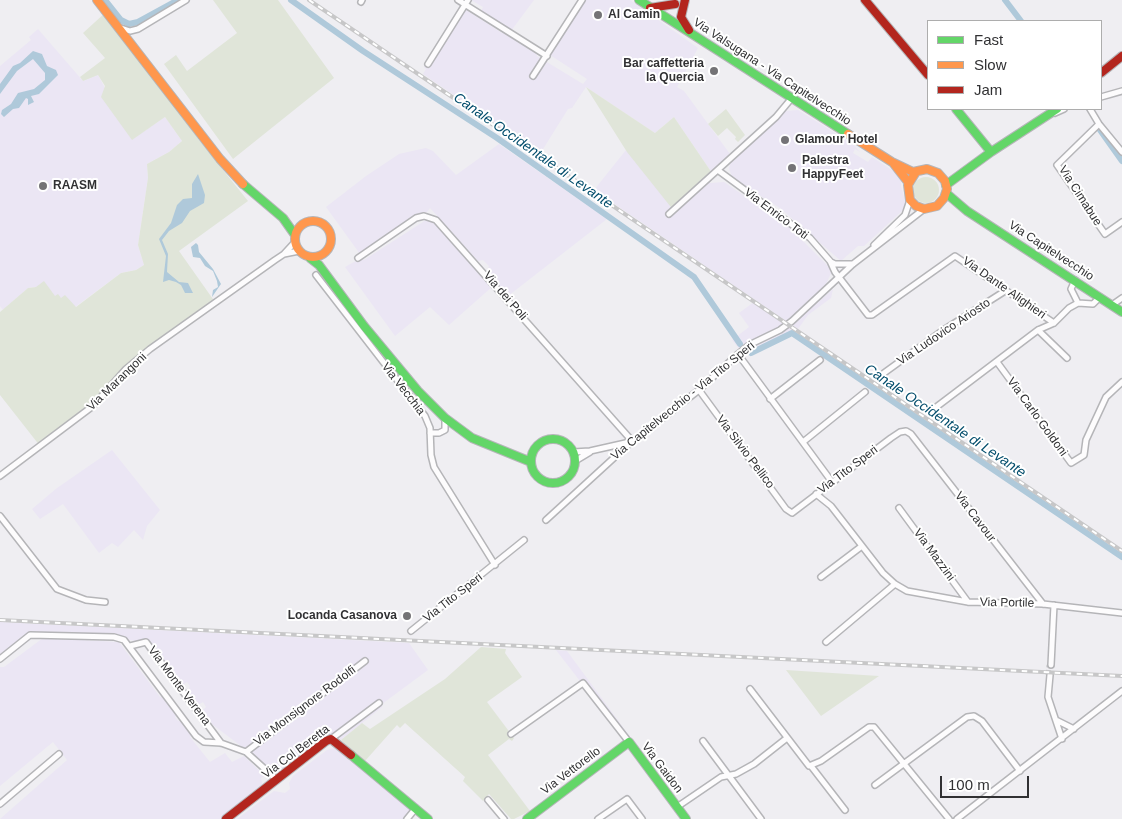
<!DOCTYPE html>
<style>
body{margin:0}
#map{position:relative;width:1122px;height:819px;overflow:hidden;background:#efeef2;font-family:Arial,sans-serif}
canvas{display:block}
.legend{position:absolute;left:927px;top:20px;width:175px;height:90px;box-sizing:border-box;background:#fff;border:1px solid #adadad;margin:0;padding:6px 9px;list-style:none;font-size:15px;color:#313133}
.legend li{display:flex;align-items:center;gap:10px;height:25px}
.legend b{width:25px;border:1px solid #adadad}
.scale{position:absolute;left:940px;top:776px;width:89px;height:22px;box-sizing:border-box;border:2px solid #313133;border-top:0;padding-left:6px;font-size:15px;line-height:18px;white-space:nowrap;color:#313133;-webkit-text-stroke:4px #fff;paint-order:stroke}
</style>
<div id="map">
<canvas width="1122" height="819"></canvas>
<ul class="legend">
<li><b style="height:6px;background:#63d668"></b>Fast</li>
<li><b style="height:6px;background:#ff974d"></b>Slow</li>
<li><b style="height:6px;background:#b3261e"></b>Jam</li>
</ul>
<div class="scale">100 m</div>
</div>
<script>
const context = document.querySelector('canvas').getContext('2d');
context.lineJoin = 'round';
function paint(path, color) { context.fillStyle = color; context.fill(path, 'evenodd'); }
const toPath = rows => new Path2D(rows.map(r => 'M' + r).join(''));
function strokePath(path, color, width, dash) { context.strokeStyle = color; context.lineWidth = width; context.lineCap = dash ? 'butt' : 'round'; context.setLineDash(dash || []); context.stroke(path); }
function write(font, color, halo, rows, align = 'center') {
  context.font = font + ' Arial,sans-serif'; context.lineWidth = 4; context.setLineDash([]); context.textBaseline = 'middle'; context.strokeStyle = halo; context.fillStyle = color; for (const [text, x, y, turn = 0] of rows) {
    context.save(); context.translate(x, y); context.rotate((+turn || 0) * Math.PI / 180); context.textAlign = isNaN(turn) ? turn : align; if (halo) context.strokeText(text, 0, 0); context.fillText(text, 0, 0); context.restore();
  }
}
const industrial = toPath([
 [471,0,534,0,511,31,481,11,483,7],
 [586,0,630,0,698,48,677,87,684,91,730,154,712,173,674,117,655,133,586,87,572,108,568,109,540,154,423,74,426,69,424,67,461,10,465,9,502,33,504,32,536,53,537,56,583,84,587,79,550,55],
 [38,29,83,81,98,75,132,139,165,117,182,141,169,152,147,164,148,178,138,245,144,265,136,270,121,273,75,307,36,287,28,288,3,310,0,306,0,66,31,40,29,37],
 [798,110,853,144,860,152,855,149,853,153,868,162,872,157,901,176,901,186,906,204,902,211,864,246,858,246,841,261,780,208,733,179,729,169,730,164,786,111],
 [499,144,607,219,508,296,487,271,489,266,483,260,478,261,430,208,427,212,380,241,378,240,360,254,326,207,366,176,399,154,426,148,433,151,456,175],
 [626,150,711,183,724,182,788,226,830,268,831,273,827,282,819,294,789,323,594,190],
 [426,220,437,224,493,286,449,325,430,307,395,336,345,267,361,258,364,260],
 [833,289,831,298,808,315,798,329,792,325],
 [754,302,796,331,792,335,746,350,743,346,740,350,732,340,749,327,739,313],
 [112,450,160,510,147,526,143,540,134,530,118,547,112,543,99,553,63,504,40,519,32,509,57,488],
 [0,622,409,643,428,670,382,704,382,707,341,740,334,733,281,773,277,773,213,725,202,711,206,707,203,702,198,705,188,691,190,686,187,682,182,685,150,642,139,642,110,635,33,633,25,635,0,655],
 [43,638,119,642,160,697,163,696,177,715,175,717,178,721,181,720,192,735,190,737,210,762,225,753,232,762,244,756,265,776,261,778,263,787,224,819,0,819,67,760,53,742,0,786,0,667,4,667],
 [556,650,567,651,631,738,627,742],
 [335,748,415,811,409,819,237,819,274,791,285,793,290,789,289,783,293,776,327,750]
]);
const green = toPath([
 [213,0,278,0,334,78,233,159,164,64,176,55,187,71,237,33],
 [106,12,137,51,199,140,248,201,179,251,215,302,143,354,105,395,40,446,0,395,0,312,28,288,36,287,44,281,55,296,58,294,61,298,65,295,76,307,121,273,136,270,144,265,138,245,148,178,147,164,169,152,182,141,165,117,132,140,101,97,105,86,98,75,83,81,80,77,105,58,83,33],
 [586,87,655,133,674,117,712,173,674,211,627,152],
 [726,109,745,135,738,142,735,139,736,137,727,128,718,136,708,124],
 '913 190a13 13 0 1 1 26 0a13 13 0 1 1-26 0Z',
 [481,647,506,649,505,653,522,677,487,702,514,738,512,741,509,739,488,755,530,811,514,819,511,819,489,794,483,801,463,781,465,777,405,723,400,728,397,725,365,761,341,740,362,723,370,729,445,679],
 [786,670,879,676,821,716]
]);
const water = toPath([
 [33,51,42,54,47,66,56,70,58,75,39,94,31,96,34,102,28,105,28,99,26,98,19,108,13,109,4,117,1,114,2,110,11,104,18,93,34,89,45,80,45,73,33,59,17,71,0,94,0,84,13,66,20,63],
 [198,174,205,195,204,203,190,211,182,223,169,231,162,240,168,254,167,272,179,282,188,283,193,293,185,293,181,285,176,282,169,280,163,282,166,256,159,239,171,223,177,205,183,199,192,198,192,184],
 [196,243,198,245,199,252,213,269,221,284,212,297,213,290,218,287,217,281,213,271,205,266,200,258,193,257,191,247]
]);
const canal = toPath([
 [105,0,121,20,129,24,138,22,178,0],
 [291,0,363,51,497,138,694,277,740,344],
 [1005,0,1021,21],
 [1100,130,1122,161],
 [751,353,792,333,1122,557]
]);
const streetTunnel = toPath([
 [1048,675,1049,665]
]);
const street = toPath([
 [458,0,547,56],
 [361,2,362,0],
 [121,28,130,31,138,29,186,0],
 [428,64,468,0],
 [533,76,582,0],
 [1101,97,1122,91],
 [1090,109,1099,124,1122,152],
 [1055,113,1064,109],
 [1099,124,1057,165,1105,234,1122,222],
 [719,171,810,238,830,261,835,272,868,315,872,315,955,256,1054,323],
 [669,214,776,117,791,99],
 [874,245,905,215,910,200],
 [284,254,295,242],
 [358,258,416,218,424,216,436,220,633,442],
 [831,262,835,264,853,264],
 [316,275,425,416,430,428,431,455,434,467,495,565],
 [1075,280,1071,289,1078,303],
 [1112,305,1122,298],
 [1038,330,1067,358],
 [738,354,832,482],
 [997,362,1071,463,1084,455,1086,440,1106,397,1122,382],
 [884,373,942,331,1005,291],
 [699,390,786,509,792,513,891,438,900,432,906,431,911,434,1043,604],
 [770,399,820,360],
 [931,411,1038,330,1054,323,1069,308,1078,303,1093,304,1100,297],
 [430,433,439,433,445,430,445,418],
 [803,442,865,392],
 [573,452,590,451,630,442],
 [575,461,590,452],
 [0,476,93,406,126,369,150,349,275,260,284,254,299,251],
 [816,494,831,506,883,573,895,584,907,591,968,602,1043,604,1122,613],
 [899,508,968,602],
 [0,516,57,589,86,600,105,602],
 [546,520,628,445,699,390,738,354,749,345,780,330,792,321,853,264,924,209],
 [821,577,862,546],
 [411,631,524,540],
 [826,642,895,584],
 [130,646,146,642,221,743],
 [0,659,30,635,114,637,124,640,196,736,204,742,221,743,246,752,276,779],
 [1051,665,1054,605],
 [1050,675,1048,697,1062,739],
 [750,689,809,766,821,761,869,727,874,727,949,819],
 [1056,720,1074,729],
 [511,734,583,683,629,742],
 [331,739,379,703],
 [703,741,761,819],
 [246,752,365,661],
 [811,766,845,810],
 [875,785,967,717,974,716,982,721,1020,771],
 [488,800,504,819],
 [0,804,59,754],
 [677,807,721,777,736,774,754,764,787,738],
 [407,819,416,808],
 [598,819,627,799,642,819],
 [957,819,1122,691]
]);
const fast = toPath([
 [639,0,848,134],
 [956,109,991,152],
 [243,184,283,218,295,235],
 [946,185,991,152,1057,109],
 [946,193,967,211,1122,312],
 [310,258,319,265,364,326,418,391,445,418,472,438,531,462],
 '531 461a22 22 0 1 1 44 0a22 22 0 1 1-44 0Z',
 [351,755,428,819],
 [527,819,629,742,686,819]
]);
const slow = toPath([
 [97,0,220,159,243,184],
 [848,134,892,162,913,172,927,169,938,173,945,181,947,189,944,198,937,206,924,209,916,206,910,200,908,185,916,172],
 [894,164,908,182],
 '295 239a18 18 0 1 1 36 0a18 18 0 1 1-36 0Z'
]);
const jam = toPath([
 [685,0,681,17,689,30],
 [865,0,928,75],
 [650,8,675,4],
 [1101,73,1122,56],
 [226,819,326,741,331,739,351,755]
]);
const rail = toPath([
 [309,0,1122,551],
 [0,620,1122,676]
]);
const markers = [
 [598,15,5,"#747376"],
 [714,71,5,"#747376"],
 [785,140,5,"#747376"],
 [792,168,5,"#747376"],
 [43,186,5,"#747376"],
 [407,616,5,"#747376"]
];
const poiNames = [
 ["Al Camin",608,15],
 ["Bar caffetteria",704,64,"right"],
 ["la Quercia",704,78,"right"],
 ["Glamour Hotel",795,140],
 ["Palestra",802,161],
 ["HappyFeet",802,175],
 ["RAASM",53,186],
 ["Locanda Casanova",397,616,"right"]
];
const streetNames = [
 ["Via Valsugana - Via Capitelvecchio",772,72,33],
 ["Via Cimabue",1080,196,57],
 ["Via Enrico Toti",776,214,37],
 ["Via Capitelvecchio",1051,251,33],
 ["Via Dante Alighieri",1004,288,35],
 ["Via dei Poli",505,296,49],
 ["Via Ludovico Ariosto",944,332,-34],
 ["Via Marangoni",117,382,-44],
 ["Via Vecchia",403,389,52],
 ["Via Capitelvecchio - Via Tito Speri",683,401,-39],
 ["Via Carlo Goldoni",1037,417,54],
 ["Via Silvio Pellico",745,452,53],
 ["Via Tito Speri",848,470,-37],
 ["Via Cavour",975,517,53],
 ["Via Mazzini",934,555,54],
 ["Via Tito Speri",453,598,-38],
 ["Via Portile",1007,603,1],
 ["Via Monte Verena",179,686,53],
 ["Via Monsignore Rodolfi",305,706,-37],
 ["Via Col Beretta",296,752,-37],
 ["Via Gaidon",662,768,53],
 ["Via Vettorello",571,771,-37]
];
const waterNames = [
 ["Canale Occidentale di Levante",533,151,35],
 ["Canale Occidentale di Levante",945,421,34]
];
paint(industrial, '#ebe6f4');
paint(green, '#e0e5d9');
paint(water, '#afc9da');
strokePath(canal, '#afc9da', 6);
strokePath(streetTunnel, '#c9c8cc', 5, [5, 2.5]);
strokePath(street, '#b5b5b8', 8);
strokePath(fast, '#b5b5b8', 10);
strokePath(slow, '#b5b5b8', 10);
strokePath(jam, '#b5b5b8', 10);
strokePath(street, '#fdfcfd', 5);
strokePath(fast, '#63d668', 8);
strokePath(slow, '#ff974d', 8);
strokePath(jam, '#b3261e', 8);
strokePath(rail, '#c7c7c8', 4);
strokePath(rail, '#fff', 2, [5.5]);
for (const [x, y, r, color] of markers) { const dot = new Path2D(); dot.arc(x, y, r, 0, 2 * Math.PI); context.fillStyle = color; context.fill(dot); strokePath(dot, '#fff', 2); }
write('bold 12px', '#313133', '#fff', poiNames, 'left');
write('12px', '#313133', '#fff', streetNames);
write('italic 14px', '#034d6c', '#fff', waterNames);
</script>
